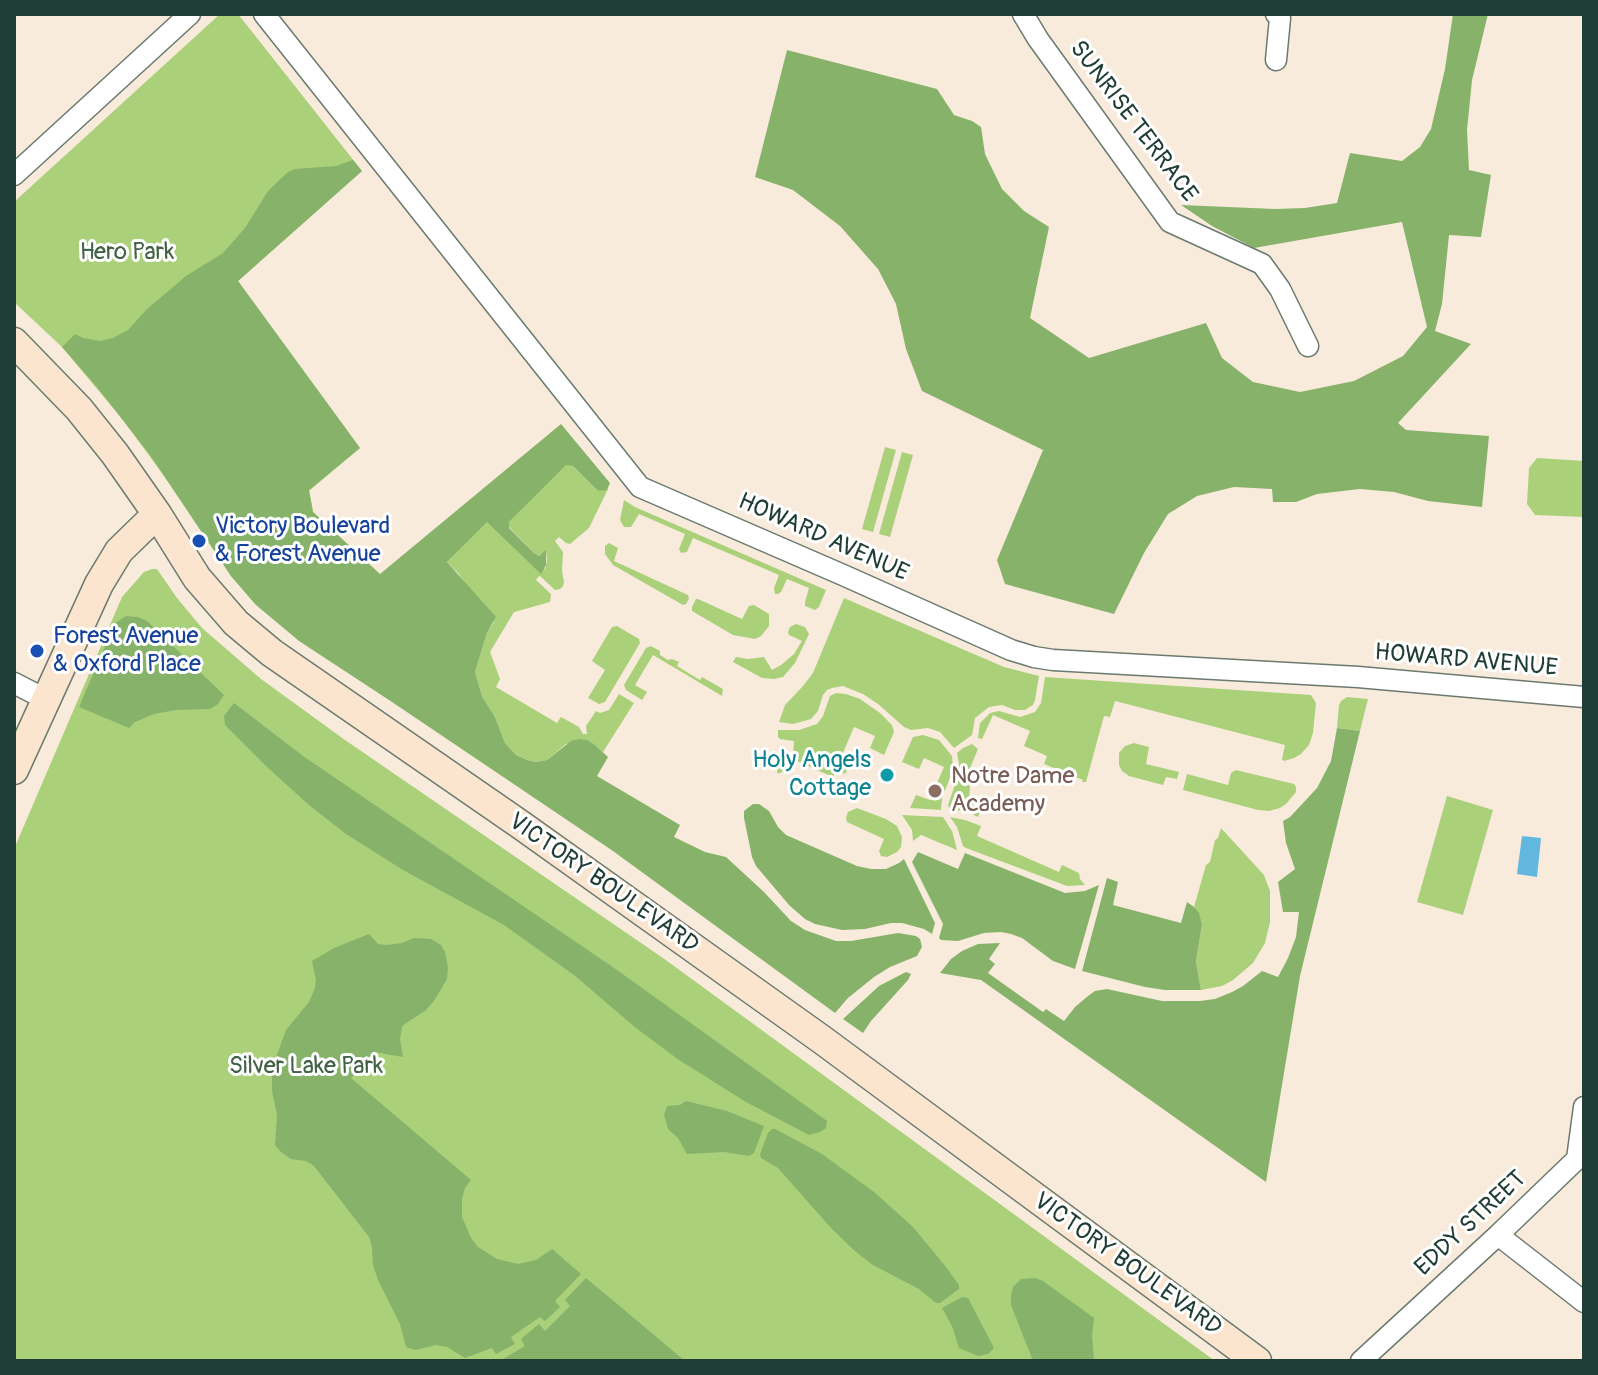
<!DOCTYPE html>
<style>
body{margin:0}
#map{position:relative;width:1598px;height:1375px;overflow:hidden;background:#f9ebdc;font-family:Pangolin,sans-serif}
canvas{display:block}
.frame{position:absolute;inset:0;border:16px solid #1f3d34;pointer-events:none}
</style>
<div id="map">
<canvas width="1598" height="1375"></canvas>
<div class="frame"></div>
</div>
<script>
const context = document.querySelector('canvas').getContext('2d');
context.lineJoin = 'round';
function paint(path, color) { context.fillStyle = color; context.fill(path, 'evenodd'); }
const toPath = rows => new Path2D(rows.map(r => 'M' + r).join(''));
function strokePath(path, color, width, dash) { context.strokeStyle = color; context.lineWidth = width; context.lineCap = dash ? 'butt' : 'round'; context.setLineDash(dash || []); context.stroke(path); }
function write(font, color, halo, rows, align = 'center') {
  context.font = font + ' Pangolin,sans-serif'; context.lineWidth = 6; context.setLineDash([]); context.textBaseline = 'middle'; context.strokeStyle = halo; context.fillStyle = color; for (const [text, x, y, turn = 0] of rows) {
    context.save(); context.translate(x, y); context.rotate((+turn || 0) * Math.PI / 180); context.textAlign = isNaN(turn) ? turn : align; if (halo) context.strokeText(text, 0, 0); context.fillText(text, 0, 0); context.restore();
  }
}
const green = toPath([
 [220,14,238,14,362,171,238,281,360,448,309,491,313,512,380,575,256,605,231,576,175,491,123,420,62,347,14,302,14,202],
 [885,447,896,450,873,532,862,529],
 [902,452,913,455,890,537,879,534],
 [1537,458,1584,461,1584,517,1535,515,1527,504,1529,468],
 [568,464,573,466,598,491,608,489,589,528,570,544,566,543,559,537,555,541,563,552,562,571,564,582,563,586,560,589,555,590,540,576,538,577,536,580,551,594,550,602,514,612,490,652,500,679,496,687,557,723,561,717,579,727,583,734,587,734,586,726,596,711,600,713,609,710,619,694,634,703,603,752,595,745,566,744,547,760,536,762,527,760,516,755,505,743,495,717,482,696,475,672,487,633,494,622,458,573,447,562,487,521,545,569,547,560,546,551,539,556,534,553,508,526,509,522,563,466],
 [624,500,635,507,826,590,819,607,815,610,805,606,805,602,809,588,787,579,781,592,778,594,775,594,774,588,779,575,693,538,687,552,681,553,679,549,685,534,639,514,631,527,624,527,620,520],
 [609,543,618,548,614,561,688,595,689,599,686,604,683,605,613,565,605,554,605,546],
 [152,569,157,569,177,598,202,628,261,679,345,740,663,958,1215,1361,14,1361,14,849,122,597,144,572],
 [844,598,1004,667,1039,676,1035,700,1033,705,1025,710,1015,710,1002,705,989,707,975,718,972,735,954,748,940,732,928,728,911,730,904,727,878,704,863,694,843,686,832,688,827,690,823,695,818,711,811,719,793,724,779,722,785,705,803,686,813,673],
 [698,599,742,619,749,606,754,605,769,614,769,626,761,636,755,639,733,635,692,611,692,607,696,599],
 [796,624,805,627,809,634,795,663,783,677,774,679,762,678,733,662,736,657,748,659,764,657,772,670,781,665,794,654,802,641,789,635,788,632,790,627],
 [617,626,639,639,640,643,605,702,599,704,588,698,605,670,592,661,612,627],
 [651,646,660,651,660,655,668,660,672,659,679,662,677,666,700,680,702,677,723,689,722,696,653,655,635,685,647,692,642,700,626,690,624,685,646,648],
 [1045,677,1311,695,1316,703,1313,733,1309,745,1301,754,1294,758,1284,761,1282,759,1285,745,1115,701,1110,717,1104,716,1086,782,1082,782,1083,780,1044,764,1047,756,1024,746,1030,731,993,715,982,739,978,738,980,723,990,713,999,711,1020,717,1035,712,1041,703],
 [836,693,846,694,860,699,880,713,892,725,894,732,884,755,870,748,875,736,854,727,839,762,849,766,845,774,836,770,833,777,790,758,781,773,777,773,778,758,793,757,794,741,780,739,778,737,778,730,799,730,817,724,823,716,830,696],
 [1347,697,1368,699,1360,731,1337,728,1339,705,1341,701],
 [923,735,939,740,952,756,953,770,942,798,941,810,910,808,916,795,930,800,944,767,924,758,919,769,902,762,913,737],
 [1134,743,1149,747,1146,764,1179,772,1177,779,1166,777,1163,785,1129,776,1122,771,1119,765,1119,753,1125,746],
 [972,744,978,749,966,778,970,787,969,800,974,805,982,807,978,817,966,811,950,810,948,805,958,776,959,764,957,753,963,748],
 [1236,770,1294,784,1296,787,1296,792,1286,804,1280,808,1269,811,1258,810,1183,790,1187,774,1228,785,1231,773],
 [1447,796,1493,810,1463,915,1417,902],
 [857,808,886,819,897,826,902,837,901,847,897,852,887,857,881,856,879,851,884,839,847,822,846,818,848,812],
 [902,815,943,817,952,831,957,850,921,835,913,841,912,830],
 [950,817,965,820,981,826,977,836,1059,872,1062,865,1079,873,1080,879,1085,885,1067,886,966,848,963,846,957,827],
 [1221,828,1264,875,1270,891,1270,922,1265,943,1253,963,1233,980,1222,986,1201,990,1196,961,1202,925,1194,907,1206,865,1210,862,1215,840,1218,838]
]);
const forest = toPath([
 [1453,14,1488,14,1472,80,1467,130,1469,170,1491,175,1481,237,1449,235,1442,304,1435,331,1471,344,1398,423,1406,430,1489,436,1482,507,1428,501,1394,492,1360,489,1317,494,1296,502,1273,502,1272,489,1234,487,1197,496,1168,514,1144,553,1114,614,1005,584,997,560,1043,450,922,391,906,349,896,304,878,269,840,226,793,190,755,177,787,50,937,89,954,115,972,121,981,127,985,154,1002,189,1024,211,1049,227,1030,318,1089,358,1206,323,1222,358,1253,382,1300,392,1354,381,1403,356,1427,327,1402,222,1254,248,1212,226,1181,205,1275,209,1305,208,1337,203,1350,153,1402,161,1420,147,1431,129,1445,69],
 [353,160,362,171,238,281,360,448,309,490,313,512,380,574,561,424,610,483,607,490,598,491,573,466,566,465,509,522,509,528,534,553,539,556,546,550,546,565,541,574,487,522,447,562,496,617,487,633,475,672,482,696,495,717,505,743,516,755,527,760,536,762,547,760,571,741,579,739,587,740,595,745,608,757,597,776,680,825,674,837,705,852,726,857,764,892,791,921,805,930,836,941,851,941,898,933,916,936,920,939,922,947,917,956,890,967,874,977,848,998,835,1013,613,851,392,702,299,641,256,605,231,576,150,455,97,387,62,347,75,334,83,338,100,341,113,338,128,330,146,310,186,276,223,253,245,228,268,191,288,172,295,169,336,166],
 [126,616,138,617,147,621,224,695,218,704,210,709,176,710,154,714,135,722,129,728,79,707,115,623],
 [234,703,303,756,617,970,827,1121,826,1128,820,1132,809,1135,746,1102,679,1060,636,1028,574,975,504,925,403,870,346,834,309,805,267,767,225,725,224,716],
 [1337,728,1360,731,1300,976,1266,1182,981,980,940,973,951,959,962,951,978,944,1000,943,989,959,995,964,988,973,1043,1012,1046,1009,1064,1021,1075,1007,1088,996,1095,991,1107,989,1162,1001,1200,1001,1215,999,1232,992,1243,986,1262,971,1278,977,1288,958,1296,937,1299,912,1283,912,1278,882,1295,869,1286,843,1283,821,1290,817,1317,788,1331,761],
 [753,804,759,804,769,811,778,827,786,835,857,866,871,869,886,869,899,863,904,859,935,923,932,934,924,929,902,923,891,923,865,929,842,930,815,924,805,919,789,905,756,866,752,857,744,818,744,811],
 [918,852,958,869,965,853,1065,893,1085,891,1099,885,1075,969,1053,961,1022,938,1011,934,1001,932,984,933,958,941,941,940,939,938,943,924,912,862],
 [1107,878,1118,882,1113,905,1181,923,1187,902,1194,907,1199,913,1202,925,1196,961,1201,990,1165,990,1145,987,1082,971],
 [369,934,378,944,387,945,402,943,414,938,431,939,441,945,445,952,448,967,447,979,434,1001,425,1011,406,1023,402,1027,400,1039,403,1057,374,1052,351,1078,471,1180,465,1188,462,1199,462,1217,471,1238,478,1247,497,1259,518,1264,536,1260,552,1249,581,1274,555,1301,560,1307,545,1321,540,1317,511,1337,515,1344,496,1354,492,1348,465,1358,447,1347,436,1345,415,1350,406,1347,400,1324,378,1280,373,1265,372,1247,369,1237,314,1166,306,1161,291,1159,281,1152,275,1145,277,1115,272,1091,272,1076,276,1057,286,1030,309,1002,315,988,316,980,312,961,334,948],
 [906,972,911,974,908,980,871,1021,863,1033,843,1019,879,986],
 [686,1101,727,1111,764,1126,754,1153,749,1156,724,1152,687,1154,678,1138,668,1129,664,1115,667,1106,680,1105],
 [772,1129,775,1129,822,1154,874,1192,913,1227,946,1267,959,1285,959,1289,940,1303,936,1303,919,1289,873,1265,856,1252,831,1228,778,1168,761,1158,760,1154,768,1133],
 [586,1278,616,1303,685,1361,500,1361,525,1346,521,1339,539,1324,545,1331,570,1306,565,1300],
 [1035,1278,1043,1281,1094,1318,1092,1336,1094,1361,1033,1361,1011,1305,1011,1295,1013,1287,1021,1279],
 [962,1297,968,1298,994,1348,988,1354,978,1356,959,1348,952,1326,942,1308]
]);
const water = toPath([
 [1522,836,1541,838,1537,877,1517,874]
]);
const minor = toPath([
 [264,14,640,487,843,575,1011,650,1034,657,1053,660,1358,677,1584,697],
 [1023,14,1038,39,1170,222,1262,264,1280,289,1308,346],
 [1276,14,1280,18,1276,60],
 [14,175,190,14],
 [14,683,45,699],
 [1498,1235,1584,1302],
 [1361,1361,1498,1235,1577,1159,1584,1107]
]);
const secondary = toPath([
 [14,342,79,409,115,454,157,514,197,578,236,623,272,653,521,825,821,1039,1257,1361],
 [14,770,99,584,119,551,157,514]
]);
const markers = [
 [199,541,8,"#1a4fb4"],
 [37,651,8,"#1a4fb4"],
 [887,775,8,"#0f9aa8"],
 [935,791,8,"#8d6e63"]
];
const streetNames = [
 ["SUNRISE TERRACE",1133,122,53],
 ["HOWARD AVENUE",823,538,24],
 ["HOWARD AVENUE",1466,661,5],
 ["VICTORY BOULEVARD",603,884,35],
 ["EDDY STREET",1471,1224,-43],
 ["VICTORY BOULEVARD",1127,1265,36]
];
const parkNames = [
 ["Hero Park",127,253],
 ["Silver Lake Park",306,1067]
];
const transitNames = [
 ["Victory Boulevard",215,527],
 ["& Forest Avenue",215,555],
 ["Forest Avenue",53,637],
 ["& Oxford Place",53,665]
];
const cultureNames = [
 ["Holy Angels",871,761],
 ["Cottage",871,789]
];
const educationNames = [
 ["Notre Dame",951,777],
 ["Academy",951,805]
];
paint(green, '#aad07a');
paint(forest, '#87b26a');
paint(water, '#61b7dd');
strokePath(minor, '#6b7a6f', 23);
strokePath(secondary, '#6b7a6f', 31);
strokePath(minor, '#fff', 20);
strokePath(secondary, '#fbe5cf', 28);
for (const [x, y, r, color] of markers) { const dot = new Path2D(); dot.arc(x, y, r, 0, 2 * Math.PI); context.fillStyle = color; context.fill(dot); strokePath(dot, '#fff', 3); }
write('24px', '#1f3d34', '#fff', streetNames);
write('24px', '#426246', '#fff', parkNames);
write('24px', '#164399', '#fff', transitNames, 'left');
write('24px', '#0d838f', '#fff', cultureNames, 'right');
write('24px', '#785e54', '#fff', educationNames, 'left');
</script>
